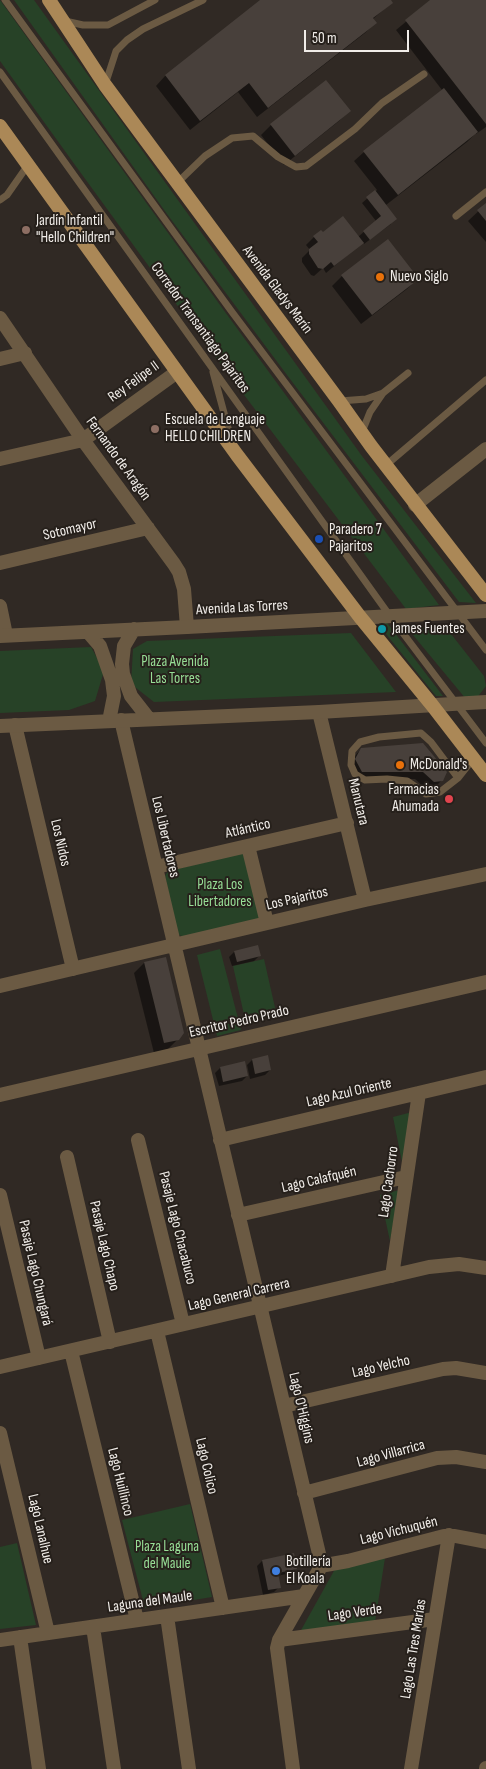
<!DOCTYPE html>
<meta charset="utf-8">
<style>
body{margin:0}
#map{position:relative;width:486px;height:1769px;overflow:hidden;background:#302924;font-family:"Sofia Sans Condensed",sans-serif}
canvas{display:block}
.scale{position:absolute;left:304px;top:30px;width:105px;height:22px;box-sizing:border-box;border:2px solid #f1ede9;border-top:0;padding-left:6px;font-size:15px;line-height:18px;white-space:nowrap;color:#f1ede9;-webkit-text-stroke:4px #26201b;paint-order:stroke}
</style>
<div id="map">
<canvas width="486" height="1769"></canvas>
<div class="scale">50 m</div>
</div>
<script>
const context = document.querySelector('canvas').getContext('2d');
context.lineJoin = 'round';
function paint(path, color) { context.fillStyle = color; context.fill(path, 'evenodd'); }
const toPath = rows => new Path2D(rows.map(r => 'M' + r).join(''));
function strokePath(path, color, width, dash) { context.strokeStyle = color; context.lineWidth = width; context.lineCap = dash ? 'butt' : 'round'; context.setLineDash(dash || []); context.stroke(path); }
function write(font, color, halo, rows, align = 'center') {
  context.font = font + ' "Sofia Sans Condensed",sans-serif'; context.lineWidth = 4; context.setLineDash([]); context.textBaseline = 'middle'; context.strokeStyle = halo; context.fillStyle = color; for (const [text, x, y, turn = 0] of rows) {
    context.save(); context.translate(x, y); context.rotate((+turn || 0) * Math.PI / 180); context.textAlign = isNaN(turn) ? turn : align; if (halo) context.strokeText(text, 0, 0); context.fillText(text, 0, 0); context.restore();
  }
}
const green = toPath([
 [0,0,220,305,439,605,406,609,204,342,75,165,0,61],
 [14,0,34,0,362,456,476,603,459,602,287,375,167,214],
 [385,620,443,696,436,696,378,624],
 [444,625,484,676,486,686,476,699,466,699,408,629],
 [351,633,396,692,154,702,131,684,133,649,147,641],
 [91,647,104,671,95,701,69,710,0,713,0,651],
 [243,853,260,916,258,920,184,937,177,934,165,876,168,871],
 [220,949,241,1030,217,1036,197,955],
 [264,959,276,1012,245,1019,233,966],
 [412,1112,402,1162,393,1117],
 [399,1190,390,1241,380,1195],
 [190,1504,212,1597,145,1608,122,1520],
 [17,1543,36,1625,0,1629,0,1547],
 [385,1558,375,1622,300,1632,335,1569]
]);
const shadow = toPath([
 [262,0,390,0,391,3,373,19,375,23,365,33,257,117,238,92,190,130,156,86,165,76],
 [432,0,486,0,486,127,476,134,476,133,467,142,386,205,391,224,364,244,363,242,326,273,323,268,314,276,311,275,302,262,302,258,310,250,306,245,314,237,321,231,323,234,358,237,376,221,362,203,377,190,354,161,364,152,442,90,396,30],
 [326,82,349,111,339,121,284,165,261,135,271,125],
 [486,204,486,242,468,221],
 [342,276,417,279,407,289,361,324,332,286],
 [423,744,442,780,434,788,426,789,415,779,354,779,348,767,354,757,361,749],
 [234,952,259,956,254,961,232,966,229,957],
 [165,958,178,1039,168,1049,154,1053,134,973,144,963],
 [252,1060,270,1070,265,1075,250,1079,247,1065],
 [220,1068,247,1076,242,1081,219,1086,215,1073],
 [293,1555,296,1568,291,1573,277,1576,279,1587,274,1592,263,1595,257,1566,262,1561]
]);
const building = toPath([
 [260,0,391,0,393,3,373,18,377,23,268,108,249,83,200,121,165,75],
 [430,0,486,0,486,124,405,20],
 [326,80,351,111,295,156,270,124],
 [444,88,478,132,398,195,363,151],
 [375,190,397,219,370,240,363,231,381,216,366,197],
 [486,203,486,221,477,210],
 [343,216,364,243,334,266,331,262,323,269,318,268,309,254,309,249,318,242,313,236,321,230,323,232],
 [388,239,419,279,372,315,341,275],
 [423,743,447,772,443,781,434,782,423,772,362,772,355,759,361,748],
 [258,945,261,956,237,962,234,951],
 [166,957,184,1033,179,1040,164,1043,144,962],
 [268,1055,271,1070,255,1074,252,1059],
 [245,1061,248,1076,223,1082,220,1067],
 [294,1553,297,1569,278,1573,281,1588,268,1590,262,1560]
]);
const service = toPath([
 [5,0,232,312,486,650],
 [65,21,83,25,108,25,155,0],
 [0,72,390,616,486,743],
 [105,85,116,51,127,40,143,29,203,0],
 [177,183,205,156,232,138,253,136,278,157,296,167,306,166,355,129,382,103,424,74],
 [0,200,7,195,28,165],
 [456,216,486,192],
 [213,372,231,439],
 [340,401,366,399,383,393],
 [362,432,370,412,383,393,408,373],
 [385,466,486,380],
 [458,778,431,742,421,733,379,737,360,742,352,751,351,765,355,774,365,780,387,779,407,781,426,794,440,792,458,778,473,759]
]);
const minor = toPath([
 [0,318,83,440,174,564,179,572,184,589,187,627],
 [0,359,25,353],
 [0,459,83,440,177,372],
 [415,505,486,449],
 [0,563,148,528],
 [0,606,6,635],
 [319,712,365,900],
 [121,720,321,1562,319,1570,279,1640,277,1648,293,1769],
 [15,725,73,969],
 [248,846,267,923],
 [156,867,347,823],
 [0,986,365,900,486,874],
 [0,1095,486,982],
 [138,1140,183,1324],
 [220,1140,486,1077],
 [67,1157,110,1342],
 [0,1195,39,1358],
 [238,1215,406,1177],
 [392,1276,419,1093],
 [157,1331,223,1608],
 [71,1351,137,1620],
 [0,1367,429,1267,459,1264,486,1268],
 [284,1406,443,1369,456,1368,486,1373],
 [0,1433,48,1633],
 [304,1493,437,1458,456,1457,486,1462],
 [320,1566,348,1561,444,1536,455,1536,486,1542],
 [167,1616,189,1769],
 [93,1627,114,1769],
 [20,1637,39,1769],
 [0,1640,304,1596],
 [279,1640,435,1619],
 [411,1769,449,1535],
 [486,1769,486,1768]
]);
const tertiary = toPath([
 [134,629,124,646,122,664,123,674,131,696,149,719],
 [88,632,100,646,112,680,114,696,109,721],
 [0,636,187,627,486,611],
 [0,726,319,712,486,702]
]);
const primary = toPath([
 [49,0,105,85,339,401,371,446,486,595],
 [0,126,237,455,360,617,432,705,486,775]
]);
const markers = [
 [26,230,5,"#8d6e63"],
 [380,277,5,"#e8710a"],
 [155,429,5,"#8d6e63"],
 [319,539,5,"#1a4fb4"],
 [382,629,5,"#0f9aa8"],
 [400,765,5,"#e8710a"],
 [449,799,5,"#e0444e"],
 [276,1571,5,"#3f7fe0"]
];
const poiNames = [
 ["Jardín Infantil",36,221],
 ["\"Hello Children\"",36,238],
 ["Nuevo Siglo",390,277],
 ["Escuela de Lenguaje",165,420],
 ["HELLO CHILDREN",165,437],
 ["Paradero 7",329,530],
 ["Pajaritos",329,547],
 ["James Fuentes",392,629],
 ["McDonald's",410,765],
 ["Farmacias",439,790,"right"],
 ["Ahumada",439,807,"right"],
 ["Botillería",286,1562],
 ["El Koala",286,1579]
];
const streetNames = [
 ["Avenida Gladys Marín",277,290,53],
 ["Corredor Transantiago Pajaritos",200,328,54],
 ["Rey Felipe II",134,382,-36],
 ["Fernando de Aragón",118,459,54],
 ["Sotomayor",70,530,-13],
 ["Avenida Las Torres",242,608,-3],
 ["Manutara",358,802,76],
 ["Atlántico",248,829,-13],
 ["Los Libertadores",165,837,77],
 ["Los Nidos",60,843,77],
 ["Los Pajaritos",297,899,-13],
 ["Escritor Pedro Prado",239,1022,-13],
 ["Lago Azul Oriente",349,1093,-13],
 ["Lago Calafquén",319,1180,-13],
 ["Lago Cachorro",389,1182,-82],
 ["Pasaje Lago Chacabuco",177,1228,76],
 ["Pasaje Lago Chapo",104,1246,77],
 ["Pasaje Lago Chungará",35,1273,77],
 ["Lago General Carrera",239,1295,-13],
 ["Lago Yelcho",381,1367,-13],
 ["Lago O'Higgins",301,1408,77],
 ["Lago Villarrica",391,1454,-15],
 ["Lago Colico",206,1466,77],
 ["Lago Huillinco",120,1482,76],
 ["Lago Lanalhue",40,1529,77],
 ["Lago Vichuquén",399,1531,-14],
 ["Laguna del Maule",150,1602,-8],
 ["Lago Verde",355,1613,-8],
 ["Lago Las Tres Marías",414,1649,-81]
];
const parkNames = [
 ["Plaza Avenida",175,662],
 ["Las Torres",175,679],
 ["Plaza Los",220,885],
 ["Libertadores",220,902],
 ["Plaza Laguna",167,1547],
 ["del Maule",167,1564]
];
paint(green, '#274227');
paint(shadow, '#0007');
paint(building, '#48403b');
strokePath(service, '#6b5a43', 7);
strokePath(minor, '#6b5a43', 14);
strokePath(tertiary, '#6b5a43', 14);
strokePath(primary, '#ab8857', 14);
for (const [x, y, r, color] of markers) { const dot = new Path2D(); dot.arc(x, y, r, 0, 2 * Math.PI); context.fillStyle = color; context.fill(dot); strokePath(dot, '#26201b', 2); }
write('15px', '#f1ede9', '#26201b', poiNames, 'left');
write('15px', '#f1ede9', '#26201b', streetNames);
write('15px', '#97de96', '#26201b', parkNames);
</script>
